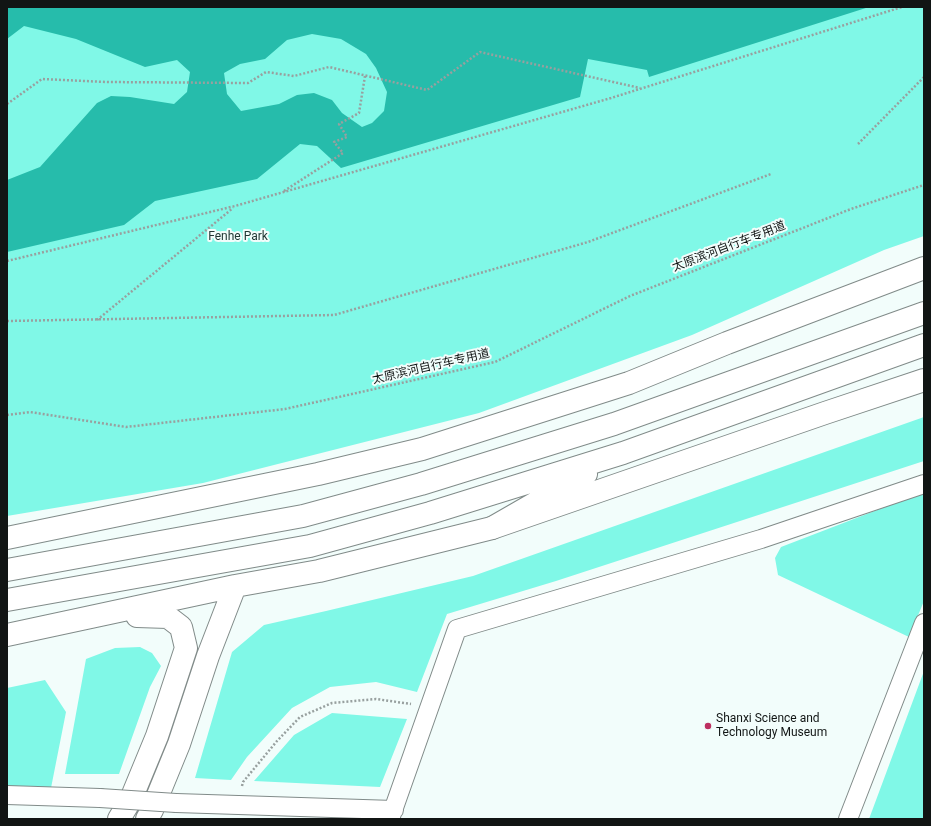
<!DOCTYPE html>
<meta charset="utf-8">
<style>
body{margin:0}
#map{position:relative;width:931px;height:826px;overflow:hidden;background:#f2fdfb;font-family:Roboto,sans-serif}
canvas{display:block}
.frame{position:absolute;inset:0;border:8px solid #111514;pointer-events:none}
</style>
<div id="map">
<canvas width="931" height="826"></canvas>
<div class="frame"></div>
</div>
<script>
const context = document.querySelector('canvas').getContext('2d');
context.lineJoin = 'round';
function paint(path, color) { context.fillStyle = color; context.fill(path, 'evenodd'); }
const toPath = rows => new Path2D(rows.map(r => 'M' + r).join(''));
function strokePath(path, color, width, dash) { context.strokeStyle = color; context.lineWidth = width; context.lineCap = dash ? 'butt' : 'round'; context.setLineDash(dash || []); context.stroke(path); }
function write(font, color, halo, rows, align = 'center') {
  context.font = font + ' Roboto,"Noto Sans SC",sans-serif'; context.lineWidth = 4; context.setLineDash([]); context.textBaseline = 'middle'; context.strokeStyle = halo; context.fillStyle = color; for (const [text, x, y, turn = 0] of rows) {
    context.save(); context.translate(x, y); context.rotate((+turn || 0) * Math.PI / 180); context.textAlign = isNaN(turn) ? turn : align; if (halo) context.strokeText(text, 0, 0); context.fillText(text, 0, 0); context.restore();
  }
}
const green = toPath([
 [7,7,924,7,924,236,884,250,692,335,479,413,203,483,7,516],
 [924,417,924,461,556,581,447,614,417,692,376,682,330,687,292,708,247,757,231,780,195,778,232,652,264,625,326,611,473,576],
 [924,492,924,601,909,637,778,575,775,558,781,547],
 [140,647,152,653,161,666,150,687,119,774,65,774,86,659,115,648],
 [924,671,924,819,869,819],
 [45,680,66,712,51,788,7,788,7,688],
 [332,713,407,719,380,787,254,781,294,735]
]);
const water = toPath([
 [7,7,869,7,649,77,647,70,588,59,580,97,341,168,317,146,300,144,257,179,155,201,124,225,7,252,7,180,40,167,97,103,111,96,130,97,174,104,187,92,190,72,177,60,145,67,76,39,24,26,7,39],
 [312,34,341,39,366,54,376,68,387,92,384,111,372,123,362,127,342,113,332,100,314,93,297,95,279,104,241,111,227,94,224,73,240,64,265,59,287,40]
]);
const path = toPath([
 [7,104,42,79,106,82,248,83,266,72,294,76,329,67,427,90,480,52,640,88],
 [858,144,924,77],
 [284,191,343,153,334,142,347,137,339,124,359,113,365,76],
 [7,261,235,206,611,98,902,7],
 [97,320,233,208],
 [7,321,334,315,588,242,771,174],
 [7,415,30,412,126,427,285,409,495,362,630,296,851,209,924,185],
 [242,786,243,782,277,741,300,717,332,703,376,699,411,704]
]);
const pedestrian = toPath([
 [7,795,100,798],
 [176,803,394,810],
 [390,819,457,629,761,539,924,484],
 [848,819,924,623]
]);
const tertiary = toPath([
 [7,635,235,586,319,571,492,528,825,413,924,380],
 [119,819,131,799,157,736,186,648,181,627,168,617,137,616],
 [147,819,152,810,179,744,208,656,235,586]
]);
const trunk = toPath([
 [492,528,586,474],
 [7,538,318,474,422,449,629,383,727,343,924,268],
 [7,570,303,516,421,484,614,424,924,313],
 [7,600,310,546,430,513,623,453,924,345]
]);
const pedestrianBridge = toPath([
 [100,798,176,803]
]);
const markers = [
 [708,726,4,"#bc2f60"]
];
const parkNames = [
 ["Fenhe Park",238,237]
];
const streetNames = [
 ["太原滨河自行车专用道",729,247,-21],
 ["太原滨河自行车专用道",431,367,-13]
];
const poiNames = [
 ["Shanxi Science and",716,719],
 ["Technology Museum",716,733]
];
paint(green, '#80f8e7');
paint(water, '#26bcab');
strokePath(pedestrian, '#818b89', 20);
strokePath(tertiary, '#818b89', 24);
strokePath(trunk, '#818b89', 24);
strokePath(path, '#98a09f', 2.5, [2, 2]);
strokePath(pedestrian, '#fff', 18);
strokePath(tertiary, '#fff', 22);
strokePath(trunk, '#fff', 22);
strokePath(pedestrianBridge, '#818b89', 20, []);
strokePath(pedestrianBridge, '#fff', 18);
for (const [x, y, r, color] of markers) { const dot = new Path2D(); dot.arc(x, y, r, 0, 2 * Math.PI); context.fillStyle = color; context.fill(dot); strokePath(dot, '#f2fdfb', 1.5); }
write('12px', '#213835', '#f2fdfb', parkNames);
write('12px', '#111514', '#f2fdfb', streetNames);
write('12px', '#111514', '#f2fdfb', poiNames, 'left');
</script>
